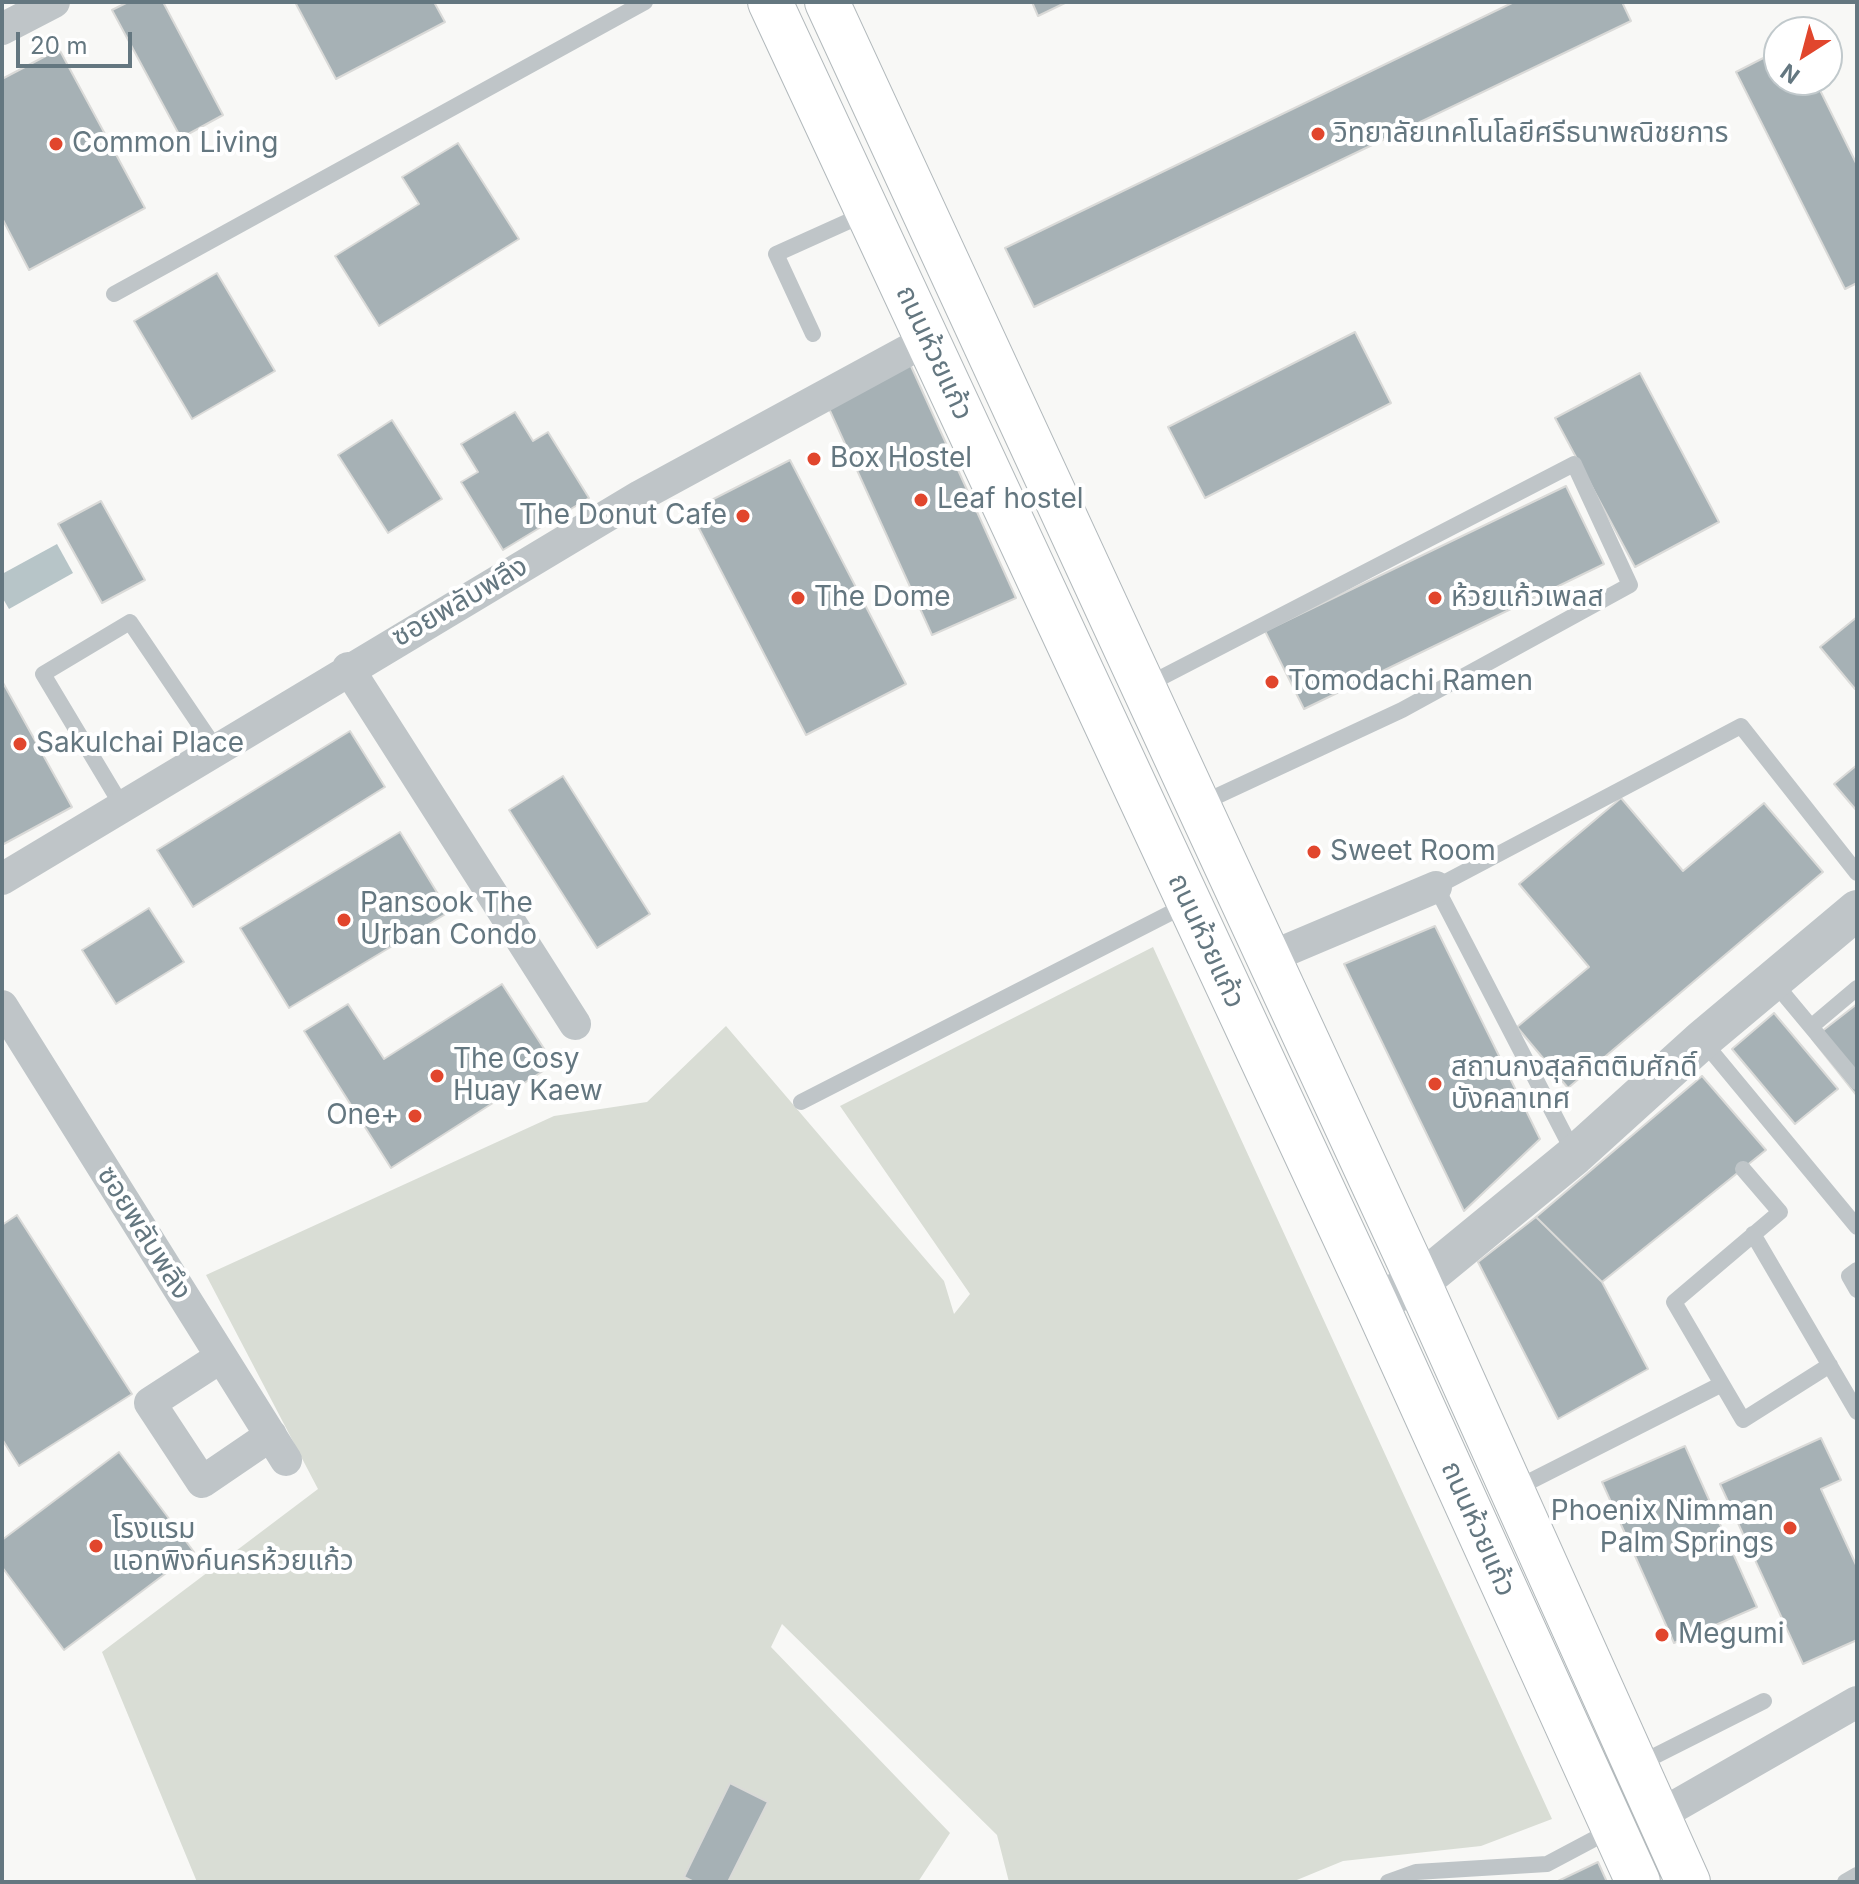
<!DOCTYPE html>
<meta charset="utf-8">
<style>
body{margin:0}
#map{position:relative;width:1859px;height:1884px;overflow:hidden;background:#f8f8f6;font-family:Inter,sans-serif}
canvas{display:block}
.frame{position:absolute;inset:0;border:4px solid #647780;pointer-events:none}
.north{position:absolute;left:1763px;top:16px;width:80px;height:80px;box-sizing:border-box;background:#fff;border:2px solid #c1c9cc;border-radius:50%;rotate:216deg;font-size:22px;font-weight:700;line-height:32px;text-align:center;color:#647780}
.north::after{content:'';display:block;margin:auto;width:28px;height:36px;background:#e1462d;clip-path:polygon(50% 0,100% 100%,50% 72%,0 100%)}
.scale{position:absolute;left:16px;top:32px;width:116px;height:36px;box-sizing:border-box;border:4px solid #647780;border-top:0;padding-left:10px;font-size:24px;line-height:28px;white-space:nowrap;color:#647780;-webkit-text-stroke:6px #fff;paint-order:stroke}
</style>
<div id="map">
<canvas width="1859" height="1884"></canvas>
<div class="frame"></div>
<div class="north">N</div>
<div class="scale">20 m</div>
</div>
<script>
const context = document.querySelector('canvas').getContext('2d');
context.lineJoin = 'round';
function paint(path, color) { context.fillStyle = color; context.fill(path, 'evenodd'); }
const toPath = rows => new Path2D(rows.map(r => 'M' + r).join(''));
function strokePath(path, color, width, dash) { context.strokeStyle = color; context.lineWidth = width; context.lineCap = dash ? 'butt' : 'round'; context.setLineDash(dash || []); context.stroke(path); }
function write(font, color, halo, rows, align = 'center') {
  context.font = font + ' Inter,"Noto Sans Thai",sans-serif'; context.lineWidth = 8; context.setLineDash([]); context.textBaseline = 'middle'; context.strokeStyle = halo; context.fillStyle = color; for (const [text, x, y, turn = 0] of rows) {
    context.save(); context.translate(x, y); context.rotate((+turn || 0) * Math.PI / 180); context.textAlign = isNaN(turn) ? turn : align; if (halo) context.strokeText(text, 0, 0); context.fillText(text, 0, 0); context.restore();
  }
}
const green = toPath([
 [1153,947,1552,1819,1481,1846,1343,1861,1292,1882,1009,1882,997,1835,782,1624,771,1647,950,1833,918,1882,197,1882,102,1652,318,1489,206,1275,554,1116,647,1102,726,1026,944,1281,954,1314,970,1294,840,1106]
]);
const water = toPath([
 [57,544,73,573,9,609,2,597,2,574]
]);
const building = toPath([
 [128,2,163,2,223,115,181,138,112,10,128,2],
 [295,2,434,2,445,22,336,79,295,2],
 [1032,2,1067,2,1038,16,1032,2],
 [1622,2,1631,21,1034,307,1005,248,1514,2,1622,2],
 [59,49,145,208,29,270,2,218,2,79,59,49],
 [1779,50,1779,80,1815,80,1857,165,1857,283,1845,289,1736,72,1779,50],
 [458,143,519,239,379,326,335,256,419,204,402,177,458,143],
 [217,273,275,371,192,419,134,321,217,273],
 [1355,332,1391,403,1205,498,1168,427,1355,332],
 [910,364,1016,598,932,635,826,402,910,364],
 [1640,373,1719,522,1635,567,1555,418,1640,373],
 [515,412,533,441,548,432,589,498,503,550,461,482,478,472,461,444,515,412],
 [392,420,442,499,388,533,338,455,392,420],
 [790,460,906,684,806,735,690,511,790,460],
 [1566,486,1604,564,1304,709,1265,631,1566,486],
 [101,501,145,580,102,603,58,524,101,501],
 [1857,617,1857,688,1855,689,1820,647,1857,617],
 [2,681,72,807,2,845,2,681],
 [350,731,385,787,193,907,157,850,350,731],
 [1857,765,1857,811,1834,784,1857,765],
 [563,776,650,914,597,948,509,810,563,776],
 [1621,798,1683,871,1764,803,1823,872,1568,1088,1517,1027,1589,967,1519,884,1621,798],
 [400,832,449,912,289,1008,240,928,400,832],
 [149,908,184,962,116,1004,82,950,149,908],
 [1435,926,1540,1139,1464,1211,1344,964,1435,926],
 [502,984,554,1064,391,1168,304,1031,348,1004,384,1059,502,984],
 [1857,1004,1857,1096,1812,1039,1857,1004],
 [1774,1013,1838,1089,1795,1124,1732,1049,1774,1013],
 [1702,1076,1766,1150,1602,1282,1536,1217,1702,1076],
 [17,1215,132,1394,19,1466,2,1439,2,1225,17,1215],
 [1536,1217,1602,1282,1648,1369,1558,1419,1478,1262,1536,1217],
 [1821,1438,1841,1480,1821,1489,1857,1567,1857,1640,1803,1664,1720,1484,1821,1438],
 [1685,1446,1757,1607,1674,1643,1602,1482,1685,1446],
 [119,1452,194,1552,64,1650,2,1567,2,1540,119,1452],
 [730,1783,768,1802,728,1882,694,1882,684,1877,730,1783],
 [1598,1862,1607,1882,1556,1882,1598,1862]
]);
const service = toPath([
 [114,294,645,2],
 [813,334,776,254,867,213],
 [1145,686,1574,464,1630,585,1402,710,1198,805],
 [122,806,43,674,130,622,216,749],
 [1772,980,1857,1082],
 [1812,1026,1857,988],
 [1702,1040,1857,1227],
 [801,1102,1188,904],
 [1575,1155,1436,887,1741,726,1857,873],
 [1743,1169,1780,1212,1674,1302,1743,1420,1830,1365],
 [1753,1234,1857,1412],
 [1857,1270,1849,1276,1857,1290],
 [1513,1490,1722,1384],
 [1637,1765,1764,1701],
 [1388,1882,1416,1872,1547,1864,1613,1829],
 [1845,1882,1857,1875]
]);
const minor = toPath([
 [2,29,54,2],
 [348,668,575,1024],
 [2,879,640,496,927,340],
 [1268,958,1436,887],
 [2,1006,286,1460],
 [221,1357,150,1403,202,1482,271,1435],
 [1658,1816,1857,1702]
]);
const tertiary = toPath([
 [1375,1302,1419,1283,1575,1155,1702,1040,1857,910]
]);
const secondary = toPath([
 [770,2,1375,1302,1638,1882],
 [827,2,1419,1283,1688,1882]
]);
const markers = [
 [1318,134,8,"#e1462d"],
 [56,144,8,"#e1462d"],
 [814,459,8,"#e1462d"],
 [921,500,8,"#e1462d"],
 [743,516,8,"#e1462d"],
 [798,598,8,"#e1462d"],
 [1435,598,8,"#e1462d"],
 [1272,682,8,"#e1462d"],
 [20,744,8,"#e1462d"],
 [1314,852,8,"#e1462d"],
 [344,920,8,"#e1462d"],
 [437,1076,8,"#e1462d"],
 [1435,1084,8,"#e1462d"],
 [415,1116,8,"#e1462d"],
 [1790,1528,8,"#e1462d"],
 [96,1546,8,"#e1462d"],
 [1662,1635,8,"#e1462d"]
];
const poiNames = [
 ["วิทยาลัยเทคโนโลยีศรีธนาพณิชยการ",1334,134],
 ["Common Living",72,144],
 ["Box Hostel",830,459],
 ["Leaf hostel",937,500],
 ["The Donut Cafe",727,516,"right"],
 ["The Dome",814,598],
 ["ห้วยแก้วเพลส",1451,598],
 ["Tomodachi Ramen",1288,682],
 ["Sakulchai Place",36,744],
 ["Sweet Room",1330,852],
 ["Pansook The",360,904],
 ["Urban Condo",360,936],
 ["The Cosy",453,1060],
 ["Huay Kaew",453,1092],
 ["สถานกงสุลกิตติมศักดิ์",1451,1068],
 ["บังคลาเทศ",1451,1100],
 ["One+",399,1116,"right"],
 ["Phoenix Nimman",1774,1512,"right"],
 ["Palm Springs",1774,1544,"right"],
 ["โรงแรม",112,1530],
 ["แอทพิงค์นครห้วยแก้ว",112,1562],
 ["Megumi",1678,1635]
];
const streetNames = [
 ["ถนนห้วยแก้ว",934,353,65],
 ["ซอยพลับพลึง",460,602,-30],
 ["ถนนห้วยแก้ว",1206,941,65],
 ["ซอยพลับพลึง",144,1233,58],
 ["ถนนห้วยแก้ว",1478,1529,66]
];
paint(green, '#d9ddd5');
paint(water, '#b7c5c8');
paint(building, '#a6b1b5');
strokePath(building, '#dadad8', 2);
strokePath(secondary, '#b2b9bc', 46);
strokePath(service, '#bfc5c8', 16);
strokePath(minor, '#bfc5c8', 32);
strokePath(tertiary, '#bfc5c8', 40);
strokePath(secondary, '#fff', 44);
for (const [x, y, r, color] of markers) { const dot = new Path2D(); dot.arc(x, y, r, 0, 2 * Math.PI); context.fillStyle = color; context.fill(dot); strokePath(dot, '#fff', 3); }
write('28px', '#647780', '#fff', poiNames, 'left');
write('28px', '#647780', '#fff', streetNames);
</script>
